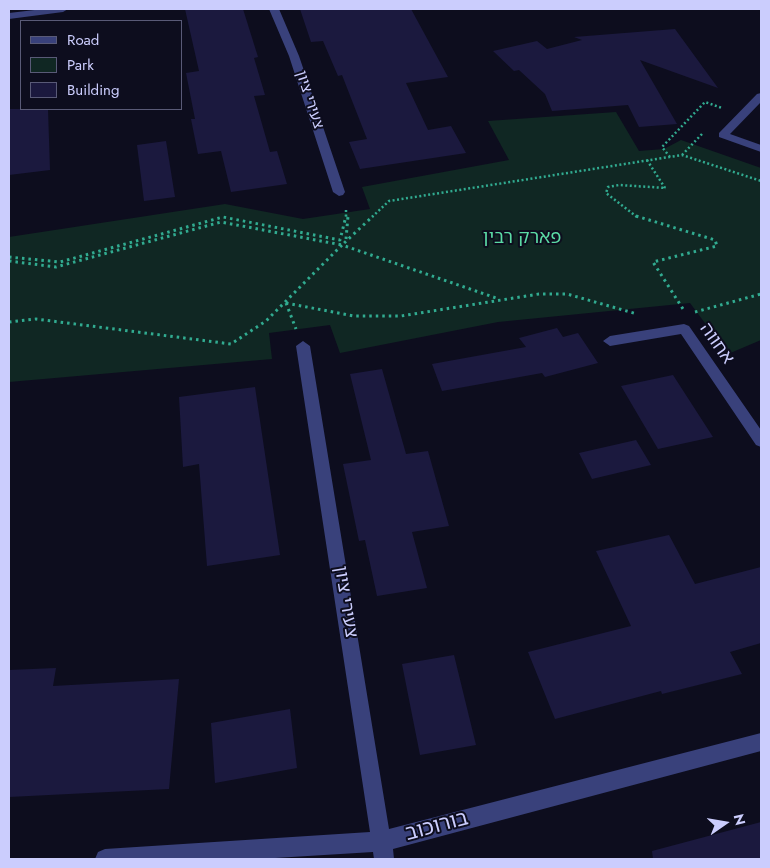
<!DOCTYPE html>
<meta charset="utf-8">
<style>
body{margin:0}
#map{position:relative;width:770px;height:868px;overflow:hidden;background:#0d0d1e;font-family:Jost,sans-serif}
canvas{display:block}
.frame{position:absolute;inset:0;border:10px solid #cbcdfd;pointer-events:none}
.legend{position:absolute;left:20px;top:20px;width:162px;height:90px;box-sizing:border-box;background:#0d0d1e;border:1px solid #595a77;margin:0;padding:6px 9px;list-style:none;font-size:15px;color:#cbcdfd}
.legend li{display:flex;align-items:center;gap:10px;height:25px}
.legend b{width:25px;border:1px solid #595a77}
.north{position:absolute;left:700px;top:798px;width:50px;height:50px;-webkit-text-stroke:4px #0d0d1e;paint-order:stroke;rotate:77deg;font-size:14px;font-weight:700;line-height:20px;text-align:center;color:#cbcdfd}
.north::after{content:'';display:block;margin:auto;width:18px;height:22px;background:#cbcdfd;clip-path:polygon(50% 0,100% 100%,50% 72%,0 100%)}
</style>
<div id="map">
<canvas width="770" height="868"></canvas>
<div class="frame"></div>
<ul class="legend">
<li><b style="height:6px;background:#39417b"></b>Road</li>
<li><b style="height:14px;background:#102723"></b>Park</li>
<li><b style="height:14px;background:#1b193e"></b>Building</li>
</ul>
<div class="north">N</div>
</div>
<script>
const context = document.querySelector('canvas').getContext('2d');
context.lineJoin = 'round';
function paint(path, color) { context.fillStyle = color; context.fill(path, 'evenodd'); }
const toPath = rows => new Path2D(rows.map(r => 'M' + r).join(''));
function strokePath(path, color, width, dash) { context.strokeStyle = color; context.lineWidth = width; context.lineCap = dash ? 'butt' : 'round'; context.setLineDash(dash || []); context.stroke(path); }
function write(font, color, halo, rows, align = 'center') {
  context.font = font + ' Jost,"Noto Sans Hebrew",sans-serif'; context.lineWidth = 4; context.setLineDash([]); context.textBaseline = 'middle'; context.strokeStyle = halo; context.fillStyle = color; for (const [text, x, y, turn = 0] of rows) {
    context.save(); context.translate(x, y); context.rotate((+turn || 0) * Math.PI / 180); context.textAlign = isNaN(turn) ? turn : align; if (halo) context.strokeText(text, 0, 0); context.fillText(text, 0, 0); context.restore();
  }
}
const green = toPath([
 [616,112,639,151,664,149,681,140,761,168,761,340,728,354,690,303,498,322,340,353,330,325,269,333,272,359,9,382,9,237,225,204,303,219,370,209,362,187,509,160,488,121]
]);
const building = toPath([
 [185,9,243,9,258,57,254,58,265,95,254,96,270,152,277,151,287,184,231,192,221,151,198,154,191,119,195,119,186,73,199,71],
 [300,9,411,9,448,77,406,83,428,130,451,126,466,153,360,169,349,142,367,139,342,75,338,76,323,41,311,42],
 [675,29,718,88,640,60,677,124,639,127,628,105,552,111,545,94,519,70,514,71,493,51,537,41,547,49,582,40,574,37],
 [9,109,48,109,50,170,9,175],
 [166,141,175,197,144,201,137,145],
 [557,328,563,337,578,333,598,363,545,377,542,373,442,391,432,364,526,347,519,338],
 [382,369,406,454,428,451,449,526,412,532,427,588,377,596,365,540,359,541,343,464,371,460,350,374],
 [673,375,713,437,658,449,621,386],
 [255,387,280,555,207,566,199,464,183,467,179,397],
 [636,440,651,465,592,479,579,453],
 [669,535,695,584,761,567,761,643,730,652,742,674,662,694,661,691,555,719,528,652,631,626,596,551],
 [454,655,476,745,420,755,402,664],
 [56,668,53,686,179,679,169,789,9,797,9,670],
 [290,709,297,768,215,783,211,723],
 [761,822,761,859,653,859,652,851]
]);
const pathFar1 = toPath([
 [682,155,702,134],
 [670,157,662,147,705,102,722,108],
 [647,160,665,188],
 [346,210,346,217],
 [372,217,389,201,682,155,761,181],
 [637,217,606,193,608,187,619,185,666,188]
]);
const path = toPath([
 [636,216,715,240,717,246,653,262,683,309],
 [346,239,348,216],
 [9,257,60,262,223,217,340,240,346,216],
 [9,261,56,267,221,222,342,245,373,216],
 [286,303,354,316,401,316,539,294,567,294,637,314],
 [286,303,296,329],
 [695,312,761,294],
 [9,322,36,319,231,344,266,321,342,245,499,299]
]);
const minor = toPath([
 [43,9,68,9,63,12,9,19,9,13,43,9],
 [269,9,279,9,299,56,345,192,343,195,339,196,333,192,289,56,269,9],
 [761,93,761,102,730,134,761,145,761,152,719,137,719,133,757,94,761,93],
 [684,324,689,326,761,430,761,447,756,445,681,334,610,346,603,341,610,336,684,324],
 [303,341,310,346,389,829,761,733,761,751,393,849,394,859,374,859,373,852,259,859,95,859,98,852,105,849,370,832,296,346,303,341]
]);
const farStreetnames = [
 ["צעירי ציון",309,100,72]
];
const parkNames = [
 ["פארק רבין",522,239]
];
const streetNames = [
 ["אחווה",716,344,55],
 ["צעירי ציון",345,602,81]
];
const nearStreetnames = [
 ["בורוכוב",437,827,-15]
];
paint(green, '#102723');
paint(building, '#1b193e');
strokePath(pathFar1, '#31ab90', 2.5, [2, 2.5]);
strokePath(path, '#31ab90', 3, [2.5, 4]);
paint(minor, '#39417b');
write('15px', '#cbcdfd', '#0d0d1e', farStreetnames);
write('18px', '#5bdaa5', '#0d0d1e', parkNames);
write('18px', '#cbcdfd', '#0d0d1e', streetNames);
write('21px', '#cbcdfd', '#0d0d1e', nearStreetnames);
</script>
